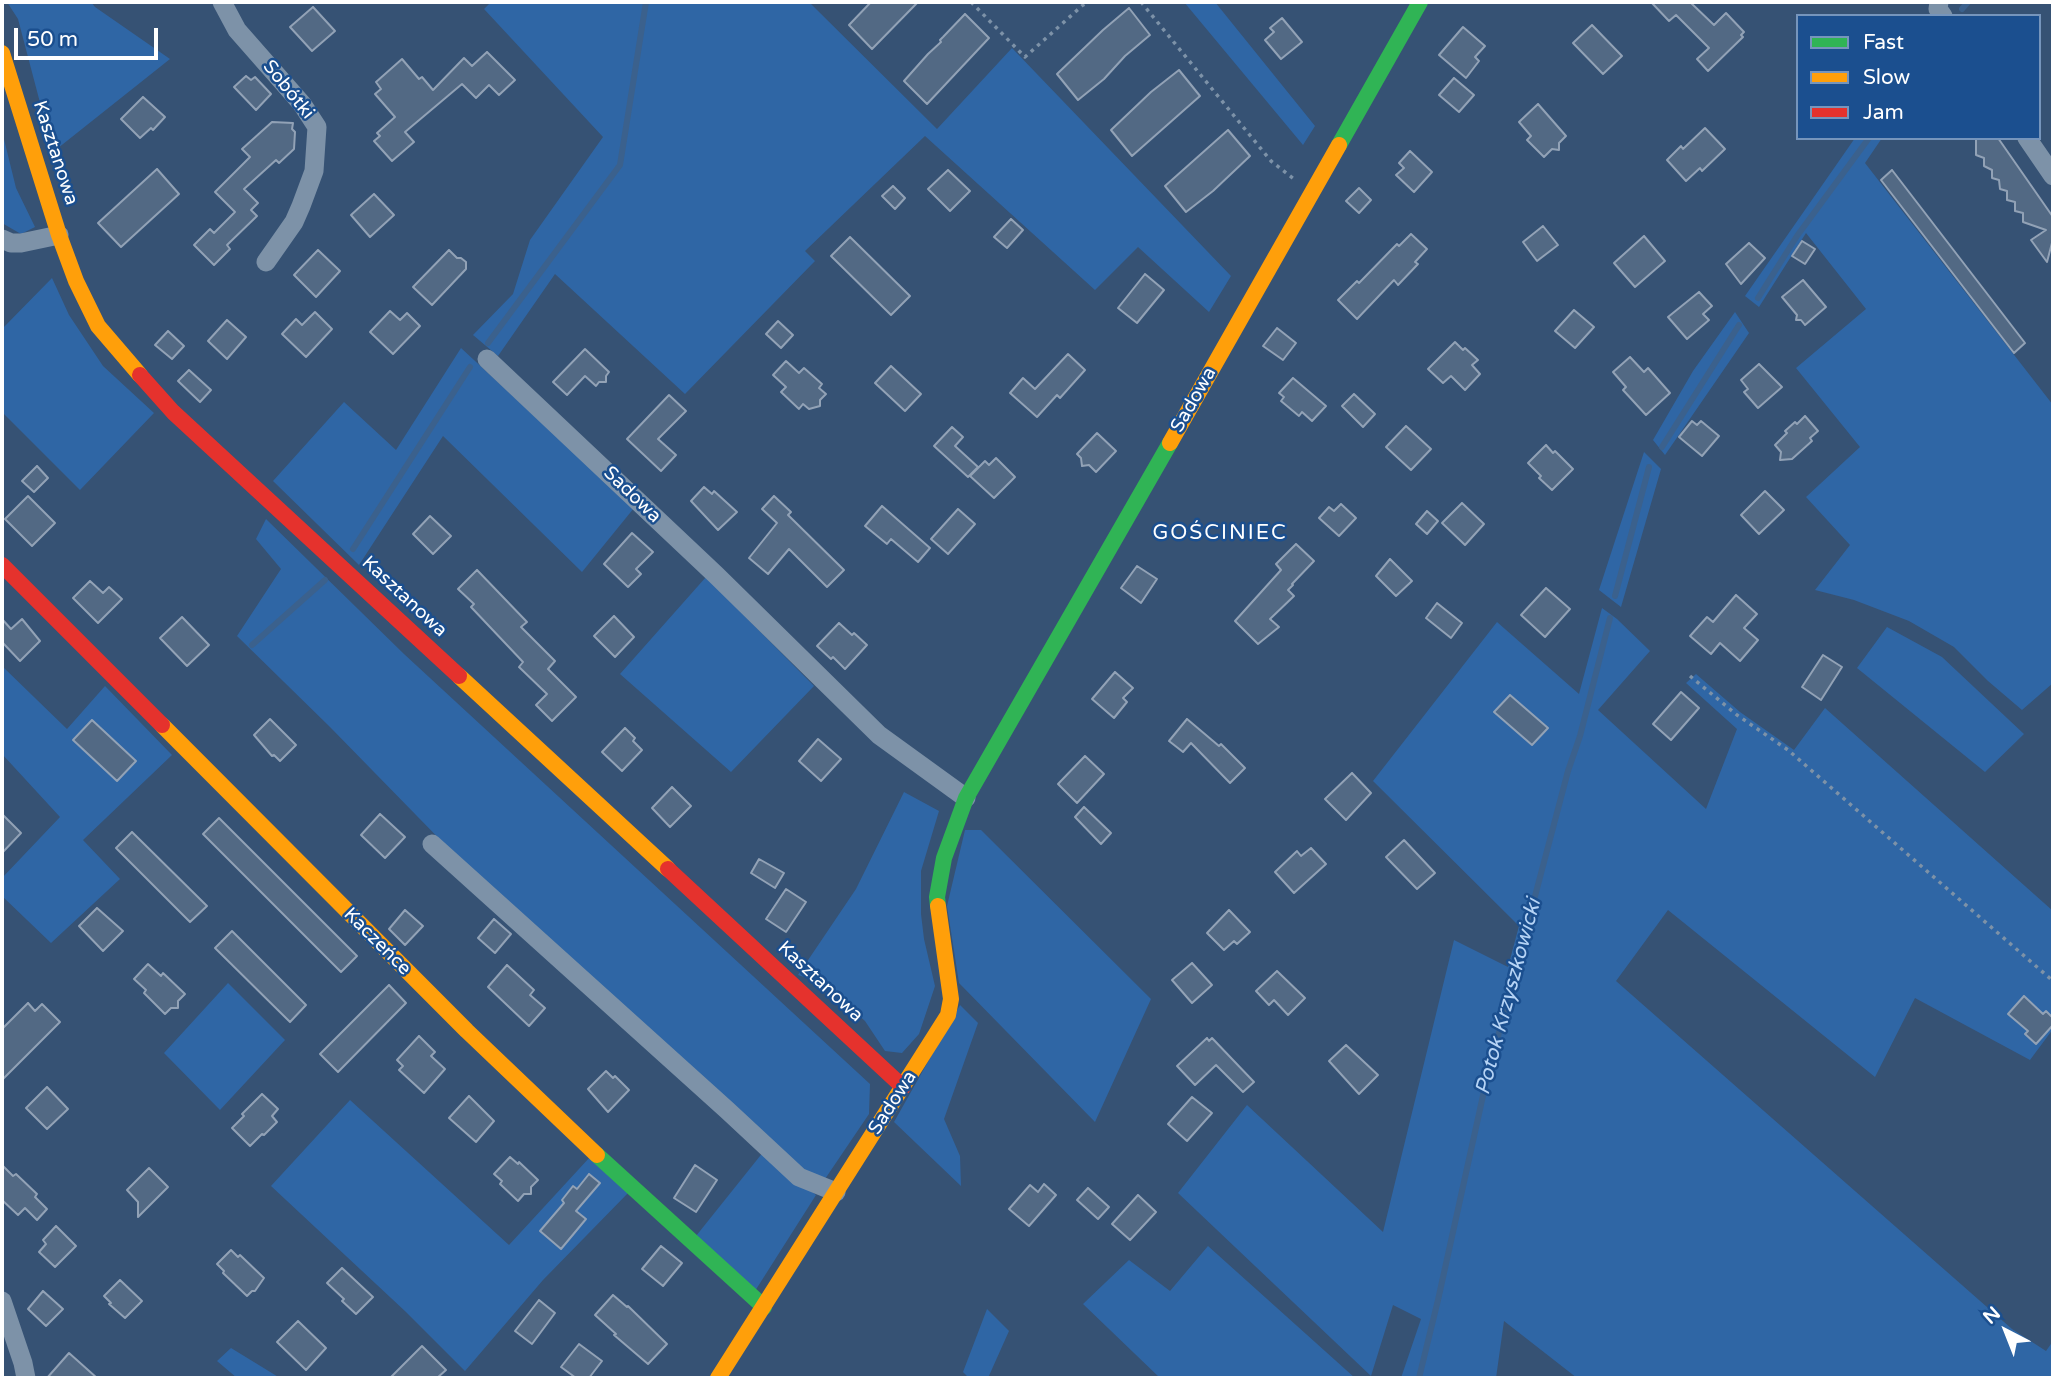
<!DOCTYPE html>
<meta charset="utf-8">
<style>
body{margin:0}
#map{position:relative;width:2055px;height:1380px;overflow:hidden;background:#365274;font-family:"Varela Round",sans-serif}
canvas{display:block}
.frame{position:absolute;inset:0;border:4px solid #fff;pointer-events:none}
.legend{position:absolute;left:1796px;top:14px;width:245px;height:126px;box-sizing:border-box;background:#1b4f8f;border:2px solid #7695bc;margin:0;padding:9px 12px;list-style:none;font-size:21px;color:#fff}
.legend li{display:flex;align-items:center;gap:14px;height:35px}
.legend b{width:35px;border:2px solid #7695bc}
.north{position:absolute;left:1971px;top:1296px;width:70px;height:70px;-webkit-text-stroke:5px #1b4f8f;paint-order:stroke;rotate:318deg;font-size:19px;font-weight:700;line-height:28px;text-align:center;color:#fff}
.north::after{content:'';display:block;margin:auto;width:24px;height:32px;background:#fff;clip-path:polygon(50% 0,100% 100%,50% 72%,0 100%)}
.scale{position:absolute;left:14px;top:28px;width:144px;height:32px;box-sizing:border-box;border:4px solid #fff;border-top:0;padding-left:9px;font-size:21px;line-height:24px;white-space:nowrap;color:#fff;-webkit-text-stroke:5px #1b4f8f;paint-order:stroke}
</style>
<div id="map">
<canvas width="2055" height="1380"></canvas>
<div class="frame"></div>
<ul class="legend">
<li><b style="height:9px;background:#30b455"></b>Fast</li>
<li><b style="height:9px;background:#ff9f0a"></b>Slow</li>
<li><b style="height:9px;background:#e5322d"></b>Jam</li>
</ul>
<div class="north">N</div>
<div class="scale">50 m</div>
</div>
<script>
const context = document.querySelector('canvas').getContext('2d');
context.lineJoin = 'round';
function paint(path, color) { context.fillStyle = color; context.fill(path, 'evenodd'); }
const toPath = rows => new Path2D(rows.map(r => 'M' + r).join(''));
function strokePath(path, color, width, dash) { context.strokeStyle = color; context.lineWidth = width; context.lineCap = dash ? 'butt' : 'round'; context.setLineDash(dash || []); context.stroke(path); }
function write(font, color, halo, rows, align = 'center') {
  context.font = font + ' "Varela Round",sans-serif'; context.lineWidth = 5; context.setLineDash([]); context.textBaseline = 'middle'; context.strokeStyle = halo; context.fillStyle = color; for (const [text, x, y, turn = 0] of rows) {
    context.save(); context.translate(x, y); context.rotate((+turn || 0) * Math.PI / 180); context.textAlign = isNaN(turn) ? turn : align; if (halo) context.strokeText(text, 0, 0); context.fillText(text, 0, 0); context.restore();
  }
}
const green = toPath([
 [7,2,91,2,95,7,170,59,53,152,18,19],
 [491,2,809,2,937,129,1012,48,1231,276,1209,312,1138,247,1095,290,925,136,805,251,815,261,685,394,555,274,498,356,473,335,513,294,530,240,603,137,484,9],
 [1184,2,1215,2,1315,126,1303,145],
 [2,131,16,188,35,227,21,234,2,223],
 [1855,138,1882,138,1865,163,2053,405,2053,683,2022,710,1988,681,1954,647,1909,621,1854,600,1815,590,1850,545,1806,497,1860,447,1796,368,1866,309,1806,233,1759,307,1745,296],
 [52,278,69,315,103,366,154,413,80,490,2,412,2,329],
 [1735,312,1749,333,1665,455,1653,440,1693,371],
 [461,348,634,508,582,572,443,436,359,565,273,481,344,402,396,450],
 [1644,452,1661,469,1621,607,1599,590],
 [266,519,404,654,870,1084,869,1114,825,1179,802,1171,459,859,330,727,237,636,281,569,256,539],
 [706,577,814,686,731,772,620,674],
 [1602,608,1617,619,1650,651,1598,710,1706,809,1737,729,1686,683,1696,674,1740,712,1794,750,1825,708,2053,911,2053,1029,2030,1060,1915,998,1875,1077,1668,910,1616,981,2012,1329,2046,1351,2053,1341,2053,1378,1577,1378,1504,1321,1496,1378,1401,1378,1421,1319,1393,1305,1371,1376,1178,1193,1247,1105,1383,1232,1454,940,1508,967,1519,926,1373,781,1497,622,1579,694],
 [1887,627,1942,657,2024,734,1985,772,1857,668],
 [2,666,67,729,105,686,172,755,83,840,120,879,51,943,2,896,2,878,60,817,2,754],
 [904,792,939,811,921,871,921,914,924,939,935,986,919,1034,902,1053,885,1051,865,1021,820,982,798,975,856,889],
 [965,830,981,830,1151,999,1095,1122,959,983,947,906],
 [228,983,285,1040,220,1110,164,1053],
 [960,1005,978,1023,944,1119,960,1156,961,1186,894,1122],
 [350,1100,509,1245,590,1157,629,1192,543,1280,465,1371,406,1312,271,1186],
 [764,1151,816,1195,755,1291,696,1236],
 [1208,1246,1355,1378,1160,1378,1083,1304,1129,1260,1170,1291],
 [987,1309,1009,1331,988,1378,969,1378,963,1372],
 [231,1348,280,1378,237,1378,217,1361]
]);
const stream = toPath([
 [1962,9,1968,2],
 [1758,298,1797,236,1869,138],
 [488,343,620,165,646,2],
 [1662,447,1739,325],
 [353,549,470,367],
 [1615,596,1649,467],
 [252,645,325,580],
 [1419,1378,1438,1300,1486,1082,1568,771,1580,736,1610,618]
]);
const building = toPath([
 [871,2,918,2,872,49,849,25,871,2],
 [1651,2,1690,2,1714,25,1726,13,1744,32,1741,35,1743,37,1708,71,1697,59,1709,48,1676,15,1669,21,1651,2],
 [313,7,335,31,312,51,290,27,313,7],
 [1129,8,1150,35,1125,56,1104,79,1078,100,1057,74,1103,30,1129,8],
 [965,14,989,38,927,104,904,81,928,54,941,42,940,40,943,37,965,14],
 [1282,18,1302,42,1281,59,1265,40,1274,32,1270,28,1282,18],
 [1592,25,1622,56,1603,74,1573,43,1592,25],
 [1463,27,1485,46,1475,57,1479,61,1466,78,1439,55,1463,27],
 [487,52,515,80,499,95,489,85,476,98,462,84,405,132,414,142,392,161,374,141,380,136,377,133,395,117,375,94,381,89,376,82,402,59,419,79,422,77,433,90,464,58,472,66,487,52],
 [1179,70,1200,96,1132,156,1111,130,1151,92,1179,70],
 [246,76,251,80,255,77,271,94,256,110,234,87,246,76],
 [1454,78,1474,95,1459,112,1439,95,1454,78],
 [143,97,165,117,153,130,151,128,140,138,121,119,143,97],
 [1538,104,1566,136,1559,143,1559,150,1552,149,1544,157,1527,140,1531,136,1519,122,1538,104],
 [272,122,293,123,292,129,295,132,294,149,279,163,276,160,244,189,258,203,251,210,257,216,227,245,230,249,214,265,194,245,210,229,214,233,235,212,215,192,250,157,242,149,272,122],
 [1705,128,1725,149,1702,171,1700,168,1686,181,1667,160,1681,146,1683,149,1705,128],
 [1228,130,1250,156,1213,191,1186,212,1165,186,1228,130],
 [1976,138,1998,138,2053,217,2053,239,2047,262,2031,240,2046,230,2023,222,2023,213,2015,211,2015,202,2007,200,2007,191,2000,189,1999,180,1992,178,1992,170,1984,166,1984,158,1976,155,1976,138],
 [1410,151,1432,172,1414,192,1396,175,1404,168,1399,163,1410,151],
 [157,169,179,194,121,247,98,223,157,169],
 [948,170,970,191,950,211,928,189,948,170],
 [1892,170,2025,343,2014,353,1881,180,1892,170],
 [893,186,905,198,895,209,882,196,893,186],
 [1359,188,1371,200,1359,213,1346,201,1359,188],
 [374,194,394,215,370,237,351,215,374,194],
 [1011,219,1023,230,1007,248,994,237,1011,219],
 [1543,226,1558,245,1537,261,1523,242,1543,226],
 [1411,234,1427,249,1415,262,1418,264,1398,285,1394,280,1357,319,1338,300,1357,281,1359,283,1397,244,1399,246,1411,234],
 [1644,236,1665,261,1635,287,1614,263,1644,236],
 [850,237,910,296,891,315,831,256,850,237],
 [1802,241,1815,249,1805,264,1792,256,1802,241],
 [1749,243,1765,258,1741,284,1726,264,1749,243],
 [318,250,340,271,316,297,294,275,318,250],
 [449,250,457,258,461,258,466,262,466,269,432,305,413,287,449,250],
 [1145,274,1164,290,1137,323,1118,308,1145,274],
 [1803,280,1826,307,1805,325,1801,320,1796,320,1797,315,1782,297,1803,280],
 [1699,292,1712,306,1703,314,1709,320,1687,339,1668,317,1699,292],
 [1574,310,1594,327,1575,348,1555,331,1574,310],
 [390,311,400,320,407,313,420,326,393,354,370,332,390,311],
 [315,312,332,329,306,357,282,334,296,319,302,325,315,312],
 [227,320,246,337,227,359,208,341,227,320],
 [778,321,793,335,781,348,766,334,778,321],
 [1277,328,1296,343,1283,360,1263,346,1277,328],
 [168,331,184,346,172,359,155,345,168,331],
 [1455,342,1463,350,1465,348,1478,360,1472,365,1480,374,1465,390,1451,376,1443,383,1428,369,1455,342],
 [585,349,609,372,606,376,606,382,599,382,596,386,585,376,567,395,553,382,585,349],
 [1068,354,1085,370,1060,398,1057,395,1037,417,1010,393,1023,378,1035,389,1068,354],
 [1630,357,1644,372,1648,368,1670,393,1646,415,1623,390,1626,387,1613,372,1630,357],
 [786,361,799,373,804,368,822,384,819,388,826,394,820,400,820,406,809,409,803,404,799,409,781,392,786,387,773,375,786,361],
 [1759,364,1782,387,1758,408,1744,392,1748,389,1741,380,1759,364],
 [891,366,921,394,905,411,875,383,891,366],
 [189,370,211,390,200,402,178,381,189,370],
 [1293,378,1326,406,1312,421,1302,412,1299,416,1281,401,1284,397,1279,393,1293,378],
 [1354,394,1375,414,1363,427,1342,406,1354,394],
 [669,395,686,411,658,439,676,455,661,471,627,439,669,395],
 [1805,416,1818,431,1810,438,1812,441,1792,459,1780,460,1781,452,1775,445,1787,433,1785,431,1795,422,1797,424,1805,416],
 [1692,421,1697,425,1701,421,1719,436,1702,456,1679,437,1692,421],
 [1406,426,1431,449,1411,470,1386,447,1406,426],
 [952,427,963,437,955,446,978,467,968,477,934,446,952,427],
 [1097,433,1116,451,1096,472,1089,465,1082,466,1081,458,1077,454,1097,433],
 [1546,445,1553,453,1555,451,1573,469,1552,490,1539,478,1541,476,1528,463,1546,445],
 [996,458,1015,477,994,498,970,476,985,461,989,465,996,458],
 [37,466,48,478,34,492,22,481,37,466],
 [704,487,712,494,714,491,737,512,718,530,691,501,704,487],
 [1765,491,1784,510,1759,534,1741,515,1765,491],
 [28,496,55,523,32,546,5,519,28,496],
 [774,496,791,512,788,515,844,570,827,587,789,549,768,574,749,558,777,523,762,509,774,496],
 [1462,503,1484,524,1465,545,1442,523,1462,503],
 [1341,504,1356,518,1339,536,1319,518,1329,507,1334,511,1341,504],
 [882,506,930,548,918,562,891,539,887,544,865,526,882,506],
 [958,509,975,524,948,554,931,539,958,509],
 [1427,511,1438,521,1427,534,1416,524,1427,511],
 [430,516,451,536,433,554,413,534,430,516],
 [632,533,653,552,636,569,641,574,628,587,604,564,632,533],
 [1296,544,1314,561,1292,584,1293,585,1288,590,1294,596,1270,619,1279,627,1258,644,1235,621,1281,570,1276,564,1296,544],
 [1390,559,1412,581,1396,596,1376,576,1390,559],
 [1137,566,1157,579,1141,603,1121,588,1137,566],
 [477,570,527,622,521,627,555,661,548,669,576,697,552,721,536,705,547,694,519,667,523,662,471,607,474,604,458,589,477,570],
 [90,581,103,593,109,587,122,599,98,623,73,598,90,581],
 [1546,588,1570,609,1545,637,1521,615,1546,588],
 [1736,595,1757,614,1744,628,1758,640,1740,661,1720,643,1711,654,1690,636,1707,617,1713,622,1736,595],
 [1437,603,1462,623,1451,638,1426,618,1437,603],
 [614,616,634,637,615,657,594,636,614,616],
 [182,617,209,645,187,666,160,638,182,617],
 [2,619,11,629,22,619,40,641,20,661,2,642,2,619],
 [839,623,852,635,854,633,867,645,845,669,833,657,831,659,817,646,839,623],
 [1823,655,1842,667,1821,700,1802,687,1823,655],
 [1115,672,1133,688,1123,698,1127,702,1114,718,1092,699,1115,672],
 [1681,692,1699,708,1671,740,1653,724,1681,692],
 [1510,695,1548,728,1532,745,1494,712,1510,695],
 [270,719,296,745,280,761,274,755,272,756,254,735,270,719],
 [1187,719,1219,746,1221,744,1245,768,1230,783,1191,743,1183,752,1169,741,1187,719],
 [92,720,136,761,117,781,73,740,92,720],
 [625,728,635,738,633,741,642,750,622,771,602,752,625,728],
 [818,739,841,759,821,781,799,761,818,739],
 [1085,756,1104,774,1077,803,1058,784,1085,756],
 [1352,773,1371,793,1346,820,1325,799,1352,773],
 [672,787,691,806,670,827,652,808,672,787],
 [1084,807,1111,833,1101,844,1075,817,1084,807],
 [2,814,21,833,2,853,2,814],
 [380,814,405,837,385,858,361,835,380,814],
 [219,818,357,956,341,972,203,834,219,818],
 [132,832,207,906,190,922,116,848,132,832],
 [1404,840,1435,873,1417,889,1386,857,1404,840],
 [1311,848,1326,864,1294,893,1275,872,1297,851,1301,856,1311,848],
 [759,859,784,873,775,888,751,873,759,859],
 [786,889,806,902,786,932,766,919,786,889],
 [97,908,123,931,103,951,79,926,97,908],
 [405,910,423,926,405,945,389,929,405,910],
 [1229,910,1250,932,1237,944,1234,941,1224,950,1207,933,1229,910],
 [494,919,511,934,495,953,478,938,494,919],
 [232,931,306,1005,290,1022,215,948,232,931],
 [1192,963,1212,985,1192,1003,1172,980,1192,963],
 [148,964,161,976,163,973,185,994,178,1001,178,1008,171,1008,165,1014,144,993,146,990,134,979,148,964],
 [507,965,534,990,530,995,545,1008,529,1026,488,987,507,965],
 [1277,971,1305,998,1288,1015,1274,1000,1269,1005,1256,991,1277,971],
 [389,985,406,1003,338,1072,320,1054,389,985],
 [2024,996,2043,1014,2046,1011,2053,1018,2053,1025,2036,1044,2025,1034,2028,1031,2008,1014,2024,996],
 [28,1003,35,1011,42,1004,60,1022,2,1080,2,1029,28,1003],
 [419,1036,435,1052,431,1056,445,1069,424,1093,399,1070,403,1066,397,1060,419,1036],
 [1207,1038,1209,1041,1212,1038,1254,1082,1243,1092,1216,1065,1195,1085,1177,1066,1207,1038],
 [1346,1045,1378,1075,1359,1094,1329,1061,1346,1045],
 [606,1071,613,1078,615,1076,629,1090,608,1112,588,1089,606,1071],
 [47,1087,68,1109,47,1129,26,1108,47,1087],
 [262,1094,278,1109,272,1116,277,1122,264,1135,262,1134,250,1146,232,1128,244,1116,242,1114,262,1094],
 [469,1096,494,1121,476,1142,449,1118,469,1096],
 [1192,1097,1212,1113,1187,1141,1168,1124,1192,1097],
 [510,1157,518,1164,519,1162,538,1180,531,1187,531,1194,524,1194,518,1201,500,1184,502,1181,494,1174,510,1157],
 [2,1165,13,1176,16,1174,37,1194,35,1197,47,1209,37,1220,25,1208,18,1215,2,1200,2,1165],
 [695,1165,717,1180,696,1212,674,1198,695,1165],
 [149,1168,168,1187,138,1217,138,1202,127,1190,149,1168],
 [589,1174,600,1183,576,1211,586,1219,561,1249,540,1231,564,1203,562,1200,573,1186,577,1189,589,1174],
 [1044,1184,1056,1195,1029,1226,1009,1209,1030,1185,1038,1192,1044,1184],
 [1088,1188,1109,1207,1098,1219,1077,1200,1088,1188],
 [1138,1195,1156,1212,1130,1240,1112,1224,1138,1195],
 [56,1226,76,1246,55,1267,39,1252,46,1244,43,1240,56,1226],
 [661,1246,682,1263,663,1286,642,1269,661,1246],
 [231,1250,238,1257,240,1255,264,1278,255,1291,252,1291,247,1296,223,1273,224,1271,217,1264,231,1250],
 [342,1268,373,1297,356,1314,342,1301,344,1299,327,1283,342,1268],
 [120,1280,142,1301,125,1318,109,1304,111,1303,104,1296,120,1280],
 [43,1291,63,1309,46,1326,28,1309,43,1291],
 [613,1295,627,1307,628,1306,667,1344,648,1364,614,1335,616,1334,595,1315,613,1295],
 [539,1300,555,1313,532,1344,515,1331,539,1300],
 [298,1321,326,1348,306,1370,277,1342,298,1321],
 [579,1344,602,1361,589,1378,576,1378,561,1367,579,1344],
 [422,1346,446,1370,437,1378,390,1378,422,1346],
 [69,1353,97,1378,47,1378,69,1353]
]);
const path = toPath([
 [971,2,1025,57,1083,5,1090,2],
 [1141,2,1271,161,1294,179],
 [1690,676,1737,715,1788,750,2053,981]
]);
const street = toPath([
 [222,2,237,30,302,104,317,127,314,171,301,206,294,222,266,262],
 [1939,2,1938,9,1943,16],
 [2027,138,2053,176],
 [2,239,11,243,21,243,59,235],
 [487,359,716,575,879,735,966,798],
 [432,844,727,1110,799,1177,836,1192],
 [2,1301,23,1363,26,1378]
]);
const fast = toPath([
 [1339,145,1420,2],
 [938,906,937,897,944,858,966,798,1170,443],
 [597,1155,764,1307]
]);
const slow = toPath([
 [2,53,59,235,76,281,98,326,140,375],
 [1170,443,1339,145],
 [459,676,668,869],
 [162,725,467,1031,597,1155],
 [718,1378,948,1015,951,999,938,906]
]);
const jam = toPath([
 [140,375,173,412,459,676],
 [2,565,162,725],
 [668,869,903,1087]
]);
const streetNames = [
 ["Sobótki",288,90,51],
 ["Kasztanowa",55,153,72],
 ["Sadowa",1194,400,-60],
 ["Sadowa",632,495,44],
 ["Kasztanowa",404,597,43],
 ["Kaczeńce",377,942,45],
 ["Kasztanowa",820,982,43],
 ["Sadowa",893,1103,-57]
];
const neighbourhoodNames = [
 ["GOŚCINIEC",1220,533]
];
const waterNames = [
 ["Potok Krzyszkowicki",1509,997,-75]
];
paint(green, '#2f66a5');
strokePath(stream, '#3b618d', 6);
paint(building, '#526984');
strokePath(building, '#92a2b6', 2);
strokePath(path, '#7d92a8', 3.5, [3.5, 5]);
strokePath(street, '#7d92a8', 19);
strokePath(fast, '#30b455', 16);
strokePath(slow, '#ff9f0a', 16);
strokePath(jam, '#e5322d', 16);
write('19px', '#fff', '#1b4f8f', streetNames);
context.letterSpacing = '2px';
write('21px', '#fff', '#1b4f8f', neighbourhoodNames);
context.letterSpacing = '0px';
write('italic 21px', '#b5d3f5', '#1b4f8f', waterNames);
</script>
